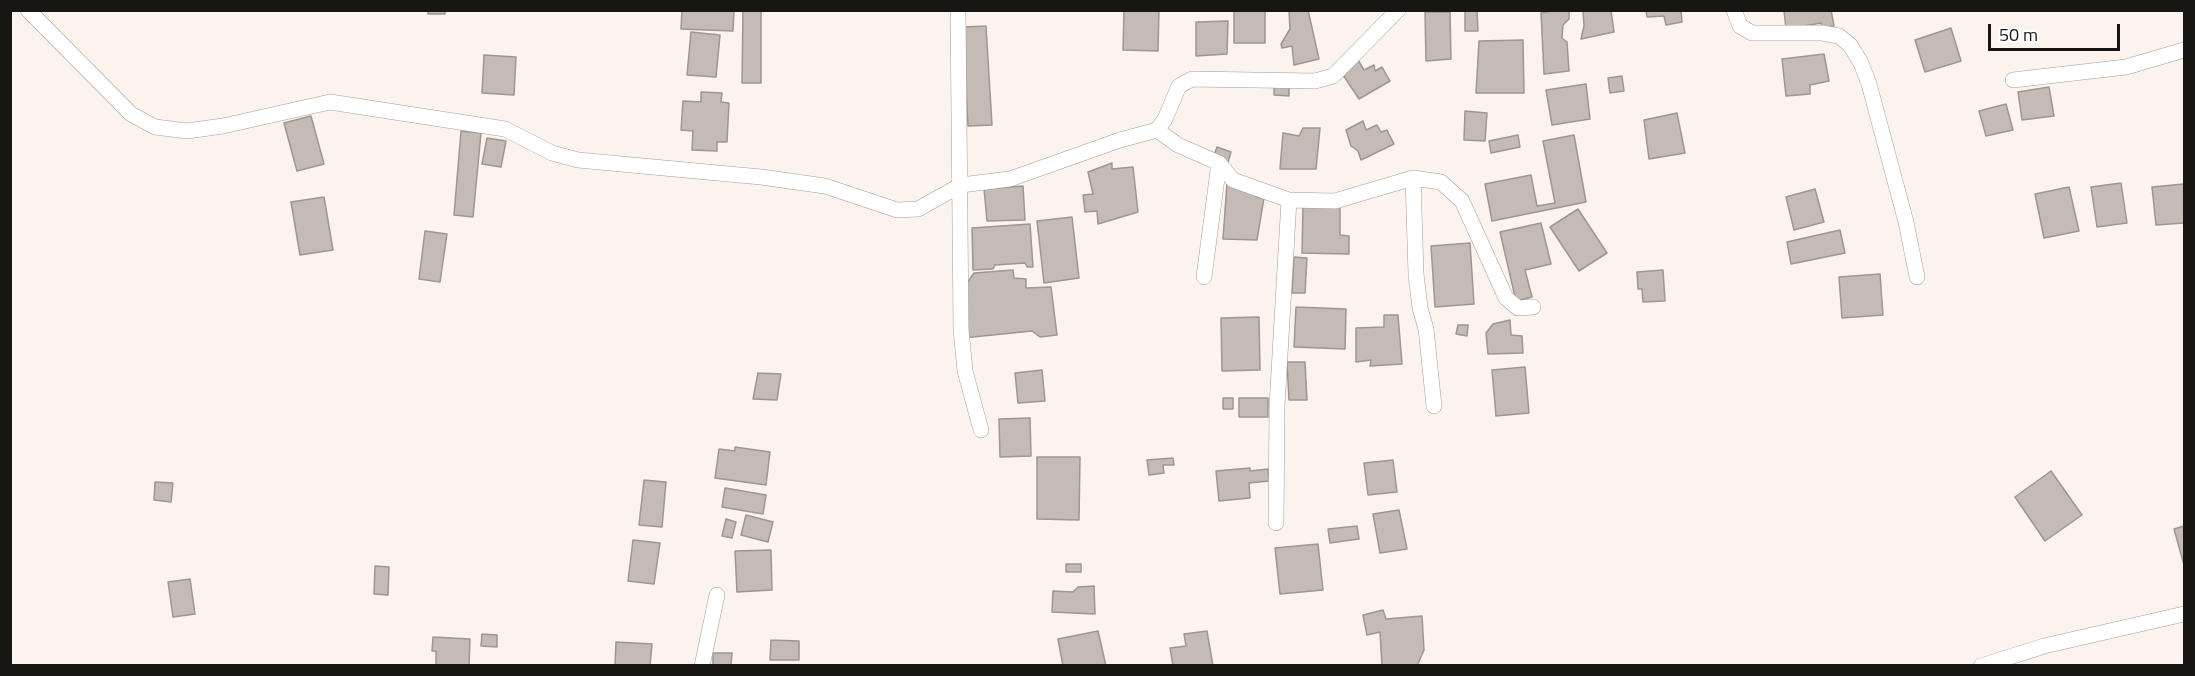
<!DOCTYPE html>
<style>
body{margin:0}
#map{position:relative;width:2195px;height:676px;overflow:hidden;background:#fcf3ec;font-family:"Titillium Web",sans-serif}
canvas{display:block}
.frame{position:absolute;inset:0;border:12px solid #181613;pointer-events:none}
.scale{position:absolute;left:1988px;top:24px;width:132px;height:27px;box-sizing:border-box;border:3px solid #181613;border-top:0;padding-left:8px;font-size:18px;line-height:21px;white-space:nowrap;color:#181613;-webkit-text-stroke:4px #fff;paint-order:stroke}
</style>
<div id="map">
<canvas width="2195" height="676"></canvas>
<div class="frame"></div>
<div class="scale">50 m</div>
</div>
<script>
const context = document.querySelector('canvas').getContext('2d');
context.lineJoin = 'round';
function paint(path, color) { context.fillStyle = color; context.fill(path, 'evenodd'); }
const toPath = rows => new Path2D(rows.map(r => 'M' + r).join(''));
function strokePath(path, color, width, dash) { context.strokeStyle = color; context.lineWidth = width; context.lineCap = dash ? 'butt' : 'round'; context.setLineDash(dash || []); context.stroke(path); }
const building = toPath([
 [428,10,445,10,445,14,428,14,428,10],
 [682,10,734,10,733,31,681,29,682,10],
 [743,10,761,10,761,83,742,83,743,10],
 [1124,10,1159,10,1158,51,1123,50,1124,10],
 [1234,10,1265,10,1265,43,1234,43,1234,10],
 [1289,10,1308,10,1319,59,1294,65,1292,46,1282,48,1281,44,1290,29,1289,10],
 [1465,10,1477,10,1478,31,1465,31,1465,10],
 [1556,10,1569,10,1569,19,1563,25,1562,38,1567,42,1569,71,1544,74,1541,13,1556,10],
 [1583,10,1611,10,1614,32,1581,39,1584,26,1583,10],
 [1646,10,1681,10,1682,22,1666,25,1664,16,1647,17,1646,10],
 [1831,10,1834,26,1822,28,1821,23,1786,29,1784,11,1831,10],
 [1425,12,1450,12,1451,59,1426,61,1425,12],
 [1228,21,1227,54,1196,56,1196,22,1228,21],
 [986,26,992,125,968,126,963,27,986,26],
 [1951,28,1961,61,1925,72,1915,40,1951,28],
 [691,32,720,35,716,77,687,75,691,32],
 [1523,40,1524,93,1476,93,1479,41,1523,40],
 [1824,54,1829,81,1810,85,1810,94,1786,96,1782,59,1824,54],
 [484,55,516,57,514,95,482,93,484,55],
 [1358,60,1364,70,1374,65,1375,71,1382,67,1390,81,1359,99,1341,72,1358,60],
 [1622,76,1624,91,1610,93,1608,78,1622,76],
 [1274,84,1289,85,1289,96,1274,95,1274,84],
 [1586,84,1590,119,1552,125,1546,90,1586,84],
 [2049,87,2054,116,2022,120,2018,92,2049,87],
 [701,92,722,93,721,102,729,103,727,142,717,142,717,151,692,150,693,131,681,130,683,101,701,102,701,92],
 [2006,104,2013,130,1986,136,1979,111,2006,104],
 [1465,111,1487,113,1485,141,1464,140,1465,111],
 [1677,113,1685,153,1649,159,1644,120,1677,113],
 [311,116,324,164,297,171,284,123,311,116],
 [1363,121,1366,130,1377,125,1381,132,1387,130,1394,144,1361,160,1358,151,1351,146,1346,130,1363,121],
 [1303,128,1320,128,1316,169,1280,169,1283,133,1299,136,1303,128],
 [461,131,481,133,473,217,454,215,461,131],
 [1518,135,1520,147,1491,153,1489,141,1518,135],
 [1574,135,1586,202,1492,221,1485,184,1531,175,1537,206,1555,203,1543,141,1574,135],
 [487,138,506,141,501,167,482,164,487,138],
 [1217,147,1231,152,1228,162,1213,158,1217,147],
 [1112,163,1112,169,1133,167,1138,212,1098,224,1097,211,1085,212,1083,195,1093,194,1088,172,1112,163],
 [1227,183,1257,188,1256,197,1264,198,1257,240,1223,239,1227,183],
 [2121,183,2127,223,2097,227,2091,187,2121,183],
 [2184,184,2184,223,2156,225,2152,187,2184,184],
 [1023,186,1025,220,987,221,984,189,1023,186],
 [2069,187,2079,231,2044,238,2035,194,2069,187],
 [1815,189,1824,222,1794,230,1786,197,1815,189],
 [324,197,333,250,300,255,291,202,324,197],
 [1303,204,1340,205,1340,235,1349,236,1349,254,1302,253,1303,204],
 [1578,209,1607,253,1579,271,1550,227,1578,209],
 [1072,217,1079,278,1044,283,1037,221,1072,217],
 [1541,223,1551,264,1525,270,1532,297,1516,301,1500,232,1541,223],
 [1030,224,1033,267,1027,267,1025,263,995,265,993,269,973,270,972,228,1030,224],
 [1840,230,1845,253,1791,264,1787,242,1840,230],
 [425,231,447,234,440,282,419,279,425,231],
 [1470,243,1474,304,1435,307,1431,246,1470,243],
 [1294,257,1307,258,1305,293,1292,293,1294,257],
 [1013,270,1014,278,1026,279,1026,288,1051,287,1057,335,1040,337,1032,331,963,338,963,289,974,273,1013,270],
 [1663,270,1665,301,1643,302,1642,289,1638,289,1637,272,1663,270],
 [1880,274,1883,315,1842,318,1839,277,1880,274],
 [1296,307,1346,309,1345,349,1294,347,1296,307],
 [1384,315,1398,315,1402,364,1370,366,1371,360,1356,362,1356,328,1384,327,1384,315],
 [1259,317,1260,370,1222,371,1221,318,1259,317],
 [1510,320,1511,335,1522,336,1523,353,1488,354,1486,333,1493,324,1510,320],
 [1458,325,1468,325,1467,336,1456,334,1458,325],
 [1287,362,1305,362,1307,400,1289,400,1287,362],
 [1525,367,1529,413,1496,416,1492,370,1525,367],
 [1042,370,1045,401,1018,403,1015,373,1042,370],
 [758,373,781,374,777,400,753,399,758,373],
 [1223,398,1233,398,1233,409,1223,409,1223,398],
 [1239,398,1268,398,1268,417,1239,417,1239,398],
 [1030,418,1031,456,1000,457,999,419,1030,418],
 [735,447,770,452,766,485,715,478,719,449,735,451,735,447],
 [1037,457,1080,457,1079,520,1037,519,1037,457],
 [1173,458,1174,465,1163,465,1164,473,1149,475,1147,460,1173,458],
 [1393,460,1397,492,1368,495,1364,463,1393,460],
 [1250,468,1250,471,1268,469,1269,481,1249,483,1250,498,1219,501,1216,471,1250,468],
 [2051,471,2082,515,2045,541,2015,497,2051,471],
 [644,480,666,482,662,527,639,525,644,480],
 [155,482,173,483,171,502,154,500,155,482],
 [725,488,766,495,763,514,722,507,725,488],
 [1399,510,1407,549,1380,553,1373,514,1399,510],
 [746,515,773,522,768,542,741,535,746,515],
 [726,519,736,522,732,538,722,536,726,519],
 [1357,526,1359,539,1330,543,1328,529,1357,526],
 [2184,526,2184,565,2174,529,2184,526],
 [633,540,660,543,654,584,628,581,633,540],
 [1318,544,1323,590,1280,594,1275,548,1318,544],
 [771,550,772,590,737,592,735,551,771,550],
 [1066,564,1081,564,1081,572,1066,572,1066,564],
 [375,566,389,567,388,595,374,594,375,566],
 [190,579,195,614,173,617,168,582,190,579],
 [1094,586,1095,614,1052,612,1053,591,1073,592,1078,587,1094,586],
 [1383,610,1386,619,1422,616,1424,650,1417,666,1382,666,1380,632,1367,635,1363,615,1383,610],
 [1098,631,1106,666,1063,666,1058,639,1098,631],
 [1207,631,1213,666,1173,666,1170,648,1186,646,1184,634,1207,631],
 [482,634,497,635,497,647,481,646,482,634],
 [433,637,470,639,469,666,428,666,436,665,436,651,432,651,433,637],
 [771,640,799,641,799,660,770,660,771,640],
 [616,642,652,644,650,666,615,666,616,642],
 [713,653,732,653,731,665,713,665,713,653]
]);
const street = toPath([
 [28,10,131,114,155,127,187,131,223,126,330,102,505,129,552,153,578,160,761,177,825,186,897,210,918,209,961,185,1010,179,1120,140,1157,130,1165,119,1179,86,1192,79,1315,81,1333,76,1398,10],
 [958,10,961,329,965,371,981,430],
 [1734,10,1740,26,1752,33,1822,33,1839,36,1850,45,1861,63,1869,84,1906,222,1917,277],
 [2013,80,2126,67,2184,50],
 [1157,130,1178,145,1219,163,1233,180,1289,200,1335,201,1413,178,1441,182,1462,201,1506,298,1518,308,1533,307],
 [1413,178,1416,274,1420,308,1426,329,1434,406],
 [1204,277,1219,163],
 [1276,523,1277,406,1289,200],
 [702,666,717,595],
 [1981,666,2044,646,2184,614]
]);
paint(building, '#c3bbb4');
strokePath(building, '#9e968f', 1.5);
strokePath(street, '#a59d97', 16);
strokePath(street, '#fff', 15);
</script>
